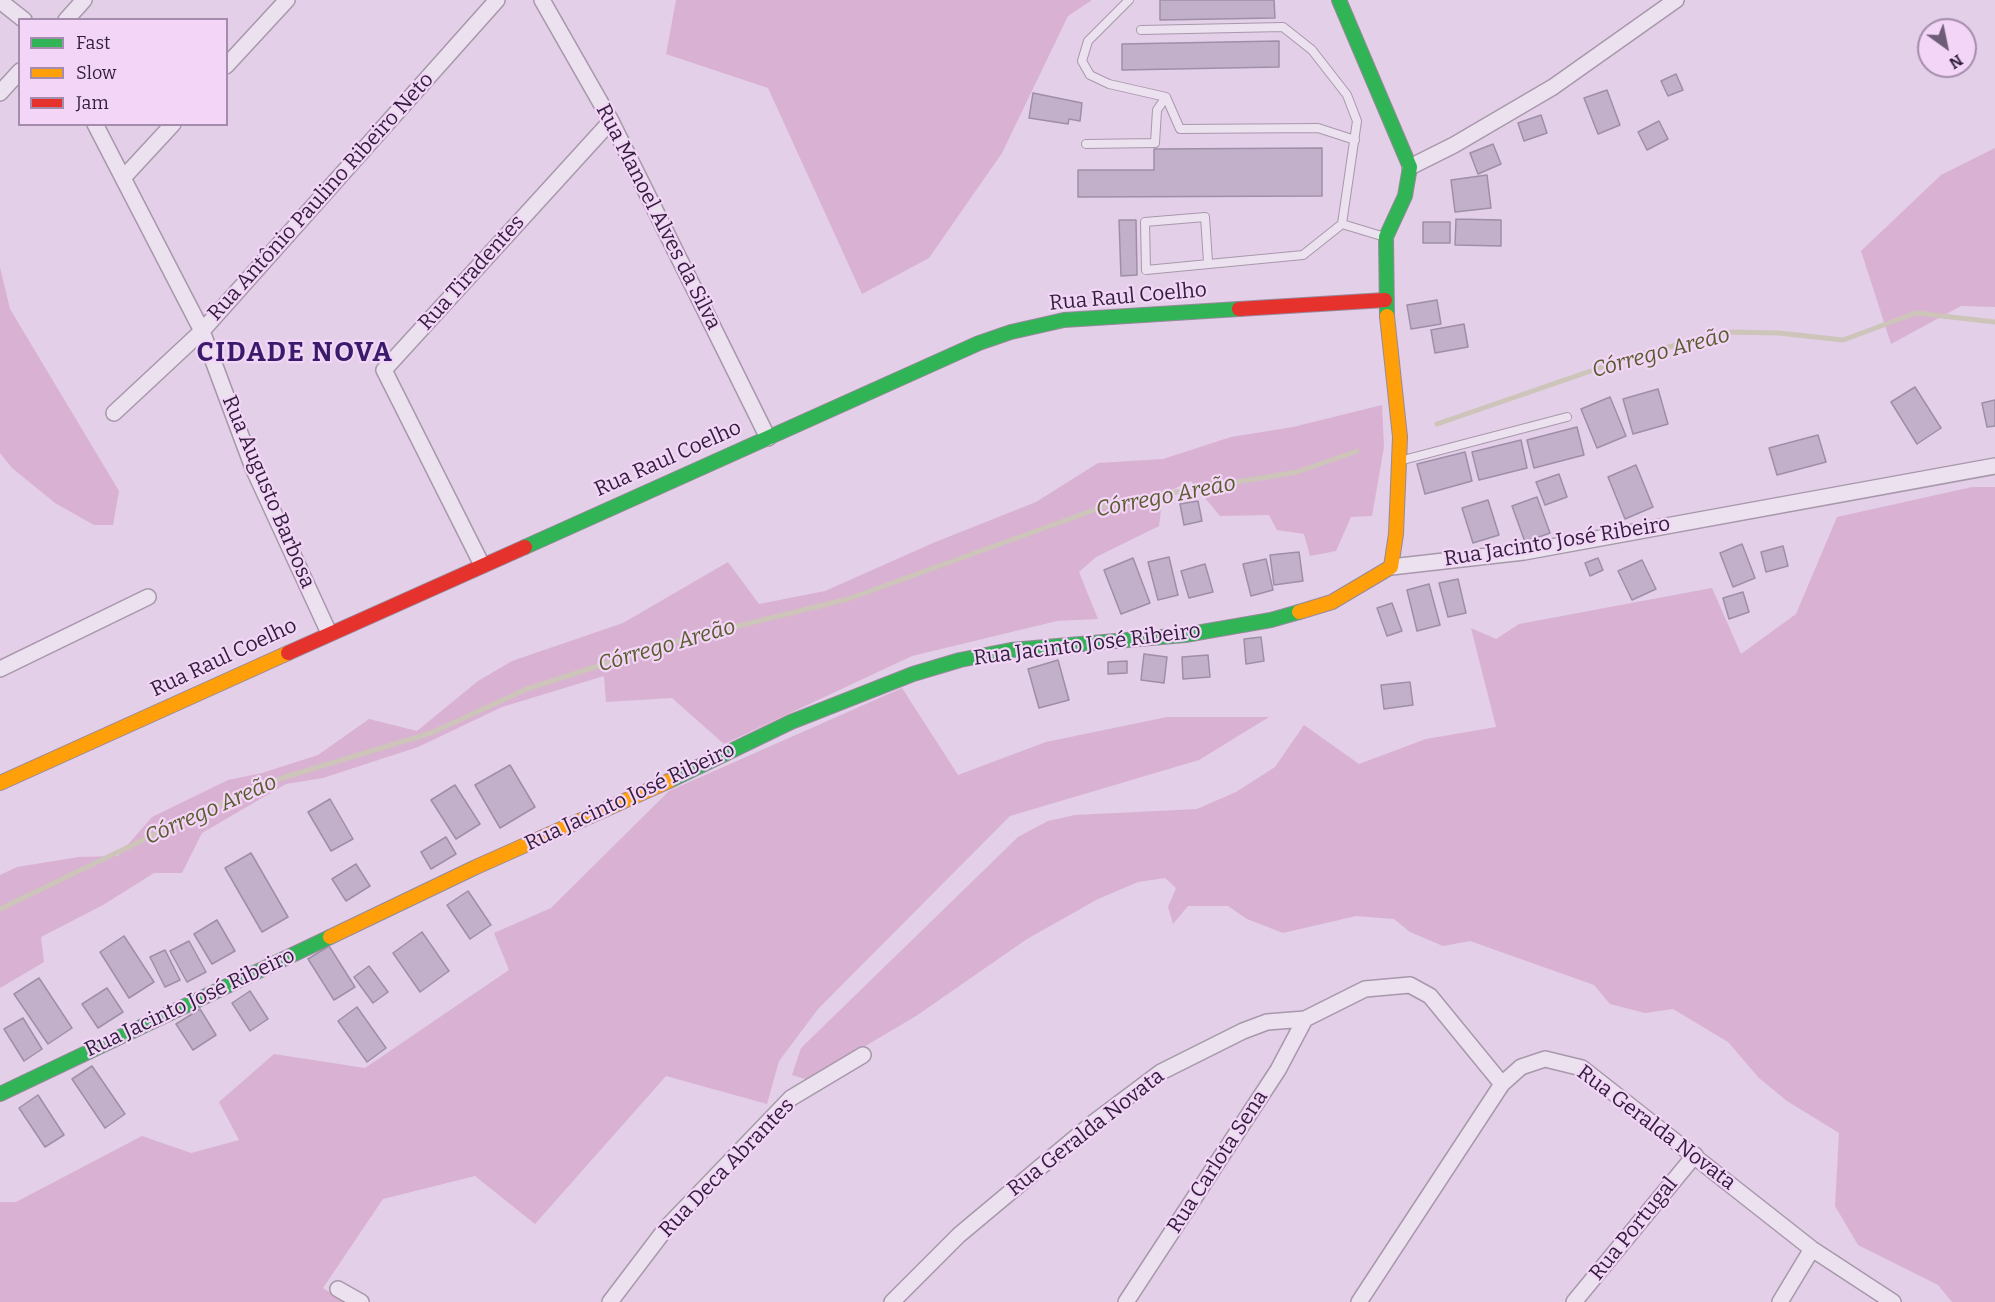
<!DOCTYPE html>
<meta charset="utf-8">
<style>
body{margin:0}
#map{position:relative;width:1995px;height:1302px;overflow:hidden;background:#e3cfe7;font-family:Bitter,serif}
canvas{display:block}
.legend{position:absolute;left:18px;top:18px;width:210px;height:108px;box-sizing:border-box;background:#f3d5f7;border:2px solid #a58cac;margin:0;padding:8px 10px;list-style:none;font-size:18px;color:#311e3c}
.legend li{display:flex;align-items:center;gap:12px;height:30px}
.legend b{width:30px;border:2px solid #a58cac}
.north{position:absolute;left:1917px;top:18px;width:60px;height:60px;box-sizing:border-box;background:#f3d5f7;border:2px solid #a58cac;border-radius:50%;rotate:147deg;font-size:16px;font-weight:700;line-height:24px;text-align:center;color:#311e3c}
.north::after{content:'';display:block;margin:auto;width:21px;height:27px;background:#6f5c78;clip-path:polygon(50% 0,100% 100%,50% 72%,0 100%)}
</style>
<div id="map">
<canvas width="1995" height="1302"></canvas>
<ul class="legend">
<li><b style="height:8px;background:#30b455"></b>Fast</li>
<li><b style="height:8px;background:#ff9f0a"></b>Slow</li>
<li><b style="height:8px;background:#e5322d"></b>Jam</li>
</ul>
<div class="north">N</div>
</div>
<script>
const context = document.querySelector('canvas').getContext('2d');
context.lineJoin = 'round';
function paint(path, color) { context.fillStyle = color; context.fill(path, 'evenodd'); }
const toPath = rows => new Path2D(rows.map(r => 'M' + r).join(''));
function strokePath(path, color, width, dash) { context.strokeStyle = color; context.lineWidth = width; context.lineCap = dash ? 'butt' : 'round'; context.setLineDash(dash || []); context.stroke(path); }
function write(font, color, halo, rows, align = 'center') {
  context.font = font + ' Bitter,serif'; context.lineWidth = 4.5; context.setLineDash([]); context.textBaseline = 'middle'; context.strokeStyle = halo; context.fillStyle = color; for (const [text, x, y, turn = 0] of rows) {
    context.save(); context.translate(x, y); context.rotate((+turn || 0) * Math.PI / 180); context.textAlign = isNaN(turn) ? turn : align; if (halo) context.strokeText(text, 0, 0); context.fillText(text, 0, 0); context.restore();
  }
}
const green = toPath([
 [676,0,1092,0,1068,16,1002,153,929,258,862,294,768,88,666,54],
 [1995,148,1995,307,1961,306,1891,344,1861,251,1941,175],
 [0,267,10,309,119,491,113,525,94,525,55,503,12,468,0,453],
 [1382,405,1384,447,1372,516,1351,517,1336,551,1310,556,1304,534,1277,530,1269,515,1220,516,1191,481,1163,494,1159,526,1096,557,1079,572,1098,619,1057,621,912,656,724,744,672,698,606,702,604,676,502,707,418,747,323,778,286,784,202,833,182,873,154,873,103,905,41,937,44,962,0,988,0,875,17,867,79,857,118,856,152,817,228,780,262,773,318,755,369,719,417,731,478,681,512,661,623,623,728,562,759,604,825,591,933,543,1036,502,1098,463,1163,459,1231,437,1293,427],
 [1972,487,1995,487,1995,1302,1952,1302,1938,1285,1858,1245,1835,1206,1839,1133,1787,1101,1759,1078,1728,1042,1673,1009,1645,1013,1610,1004,1594,985,1470,941,1443,946,1410,932,1394,919,1356,916,1283,933,1247,919,1228,906,1188,906,1173,924,1168,907,1176,888,1165,878,1138,882,1098,899,1027,939,916,1016,808,1080,792,1075,801,1048,1018,837,1048,821,1075,815,1197,809,1236,792,1275,767,1304,725,1359,764,1426,739,1496,727,1471,628,1496,639,1519,624,1712,588,1741,654,1796,614,1837,517],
 [902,688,958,775,1046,742,1167,717,1269,717,1199,760,1010,816,818,1009,779,1061,767,1104,666,1076,535,1224,475,1176,383,1199,323,1288,345,1302,0,1302,0,1202,16,1202,142,1136,191,1153,239,1140,219,1102,274,1054,365,1068,509,970,494,933,551,908,669,791]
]);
const stream = toPath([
 [1437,424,1640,354,1729,332,1779,333,1843,340,1916,313,1995,322],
 [0,909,197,814,282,778,431,733,527,689,669,643,848,599,1116,502,1297,472,1357,451]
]);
const building = toPath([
 [1160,0,1274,0,1275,18,1160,20,1160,0],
 [1279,41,1279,67,1122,70,1122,44,1279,41],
 [1676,74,1683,90,1668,96,1661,81,1676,74],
 [1607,90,1620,125,1598,134,1584,98,1607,90],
 [1033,93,1082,103,1080,121,1069,119,1068,124,1029,118,1033,93],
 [1541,115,1547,133,1524,141,1518,123,1541,115],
 [1659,121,1668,139,1647,150,1638,132,1659,121],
 [1493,144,1501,164,1478,174,1470,153,1493,144],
 [1322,148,1322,196,1078,197,1078,170,1154,170,1154,149,1322,148],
 [1487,175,1491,208,1455,212,1451,180,1487,175],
 [1456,219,1501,220,1501,246,1455,245,1456,219],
 [1119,220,1136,220,1137,275,1121,276,1119,220],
 [1423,222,1450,222,1450,243,1423,243,1423,222],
 [1437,300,1441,324,1411,329,1407,305,1437,300],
 [1464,324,1468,347,1435,353,1431,330,1464,324],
 [1915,387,1941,428,1917,444,1891,402,1915,387],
 [1658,389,1668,424,1633,434,1623,399,1658,389],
 [1610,397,1626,436,1597,448,1581,409,1610,397],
 [1995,400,1995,426,1987,427,1982,403,1995,400],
 [1577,427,1584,455,1534,468,1527,440,1577,427],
 [1818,435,1826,462,1777,475,1769,448,1818,435],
 [1521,440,1527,468,1479,480,1472,452,1521,440],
 [1465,452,1472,481,1425,494,1417,464,1465,452],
 [1636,465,1653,507,1625,519,1608,477,1636,465],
 [1559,474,1567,497,1545,505,1536,482,1559,474],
 [1537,497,1550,533,1525,542,1512,506,1537,497],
 [1488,500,1499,535,1473,543,1462,508,1488,500],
 [1198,501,1202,521,1184,525,1180,504,1198,501],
 [1742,544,1755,578,1733,587,1720,553,1742,544],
 [1783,546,1788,566,1766,572,1761,552,1783,546],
 [1299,552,1303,581,1274,585,1270,555,1299,552],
 [1169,557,1178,595,1158,600,1148,562,1169,557],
 [1133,558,1150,603,1121,614,1104,570,1133,558],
 [1598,558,1603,570,1590,576,1585,563,1598,558],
 [1266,559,1273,590,1251,596,1243,564,1266,559],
 [1642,560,1656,589,1632,600,1618,571,1642,560],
 [1205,564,1213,592,1189,598,1181,571,1205,564],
 [1458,579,1466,613,1448,617,1439,583,1458,579],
 [1429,584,1440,625,1417,631,1407,590,1429,584],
 [1743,592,1749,612,1729,619,1723,598,1743,592],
 [1392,603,1402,631,1387,636,1377,608,1392,603],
 [1261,637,1264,661,1246,664,1244,639,1261,637],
 [1144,654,1167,657,1164,683,1141,680,1144,654],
 [1208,655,1210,677,1183,679,1182,657,1208,655],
 [1058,660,1069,700,1039,708,1028,669,1058,660],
 [1127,661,1127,673,1108,674,1108,662,1127,661],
 [1410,682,1413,705,1384,709,1381,685,1410,682],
 [510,765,535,807,500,828,475,785,510,765],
 [455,785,480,824,456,839,431,800,455,785],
 [330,799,353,839,331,851,308,812,330,799],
 [446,837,456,854,431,869,421,852,446,837],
 [251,853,288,917,262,932,225,868,251,853],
 [356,864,370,886,346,901,332,879,356,864],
 [468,891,491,925,470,939,447,905,468,891],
 [217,920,235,951,212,964,194,934,217,920],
 [422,932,449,971,420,992,393,953,422,932],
 [124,936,154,982,129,998,100,952,124,936],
 [189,941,206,972,187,982,170,951,189,941],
 [329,946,355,987,334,1000,308,959,329,946],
 [165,950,180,980,165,987,150,957,165,950],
 [369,966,388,992,373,1003,354,977,369,966],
 [39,978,72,1028,48,1044,14,994,39,978],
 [107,988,123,1012,98,1028,82,1004,107,988],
 [250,991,268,1019,250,1031,232,1003,250,991],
 [357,1007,386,1048,367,1062,338,1021,357,1007],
 [200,1009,216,1035,193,1050,176,1024,200,1009],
 [23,1018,42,1049,24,1061,4,1029,23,1018],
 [92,1066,125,1114,105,1128,72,1079,92,1066],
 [38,1095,64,1135,45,1147,19,1108,38,1095]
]);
const lane = toPath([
 [1129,0,1088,41,1082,61,1090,75,1109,84,1166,97,1180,129,1318,128,1355,140],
 [1141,30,1283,27,1312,50,1347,95,1357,121,1342,224,1303,255,1146,270,1145,222,1205,217,1208,262],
 [1086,144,1155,143,1157,110,1166,97],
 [1342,224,1385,237],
 [1403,460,1567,417]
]);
const street = toPath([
 [542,0,611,121,768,438],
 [0,1,24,20],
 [66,20,84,0],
 [226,66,287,0],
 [0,93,20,71],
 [95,124,202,331,253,468,329,633],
 [1410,167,1454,145,1553,87,1676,0],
 [124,177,173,124],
 [114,413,202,331,497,0],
 [482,565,384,370,611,121],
 [1391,567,1524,552,1995,466],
 [0,669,148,597],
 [338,1289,361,1302],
 [610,1302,667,1227,791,1098,863,1055],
 [892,1302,959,1235,1093,1123,1161,1072,1243,1031,1267,1022,1305,1019,1365,989,1410,985,1430,996,1502,1084,1521,1067,1545,1059,1582,1068,1812,1249,1893,1302],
 [1126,1302,1278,1070,1305,1019],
 [1359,1302,1502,1084],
 [1574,1302,1695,1155],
 [1780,1302,1812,1249]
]);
const fast = toPath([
 [1339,0,1410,167,1405,196,1386,237,1387,316],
 [525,547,979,343,1011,332,1064,320,1239,309],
 [669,781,791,722,913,674,960,660,1011,650,1185,635,1271,620,1299,612],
 [0,1094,330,937]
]);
const slow = toPath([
 [1299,612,1332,602,1391,567,1396,534,1400,437,1387,316],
 [0,783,288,653],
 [330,937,476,867,669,781]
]);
const jam = toPath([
 [1239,309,1385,300],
 [288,653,525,547]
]);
const streetNames = [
 ["Rua Antônio Paulino Ribeiro Neto",321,197,-48],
 ["Rua Manoel Alves da Silva",658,217,63],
 ["Rua Tiradentes",472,273,-48],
 ["Rua Raul Coelho",1128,297,-5],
 ["Rua Raul Coelho",668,459,-24],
 ["Rua Augusto Barbosa",268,492,67],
 ["Rua Jacinto José Ribeiro",1557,542,-9],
 ["Rua Jacinto José Ribeiro",1087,645,-7],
 ["Rua Raul Coelho",224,658,-25],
 ["Rua Jacinto José Ribeiro",630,797,-25],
 ["Rua Jacinto José Ribeiro",190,1003,-25],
 ["Rua Geralda Novata",1656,1128,37],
 ["Rua Geralda Novata",1086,1133,-38],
 ["Rua Carlota Sena",1218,1162,-57],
 ["Rua Deca Abrantes",727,1168,-46],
 ["Rua Portugal",1634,1229,-51]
];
const waterNames = [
 ["Córrego Areão",1661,353,-15],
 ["Córrego Areão",1166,497,-11],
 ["Córrego Areão",667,646,-16],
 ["Córrego Areão",211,810,-24]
];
const districtNames = [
 ["CIDADE NOVA",295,353]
];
paint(green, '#d9b1d2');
strokePath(stream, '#cdc4ba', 5);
paint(building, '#c2b0cb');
strokePath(building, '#9f8ea7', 1.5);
strokePath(lane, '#a898ac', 10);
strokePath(street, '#a898ac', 18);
strokePath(fast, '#97889c', 16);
strokePath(slow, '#97889c', 16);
strokePath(jam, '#97889c', 16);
strokePath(lane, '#ece1ef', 8);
strokePath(street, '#ece1ef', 15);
strokePath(fast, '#30b455', 14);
strokePath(slow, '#ff9f0a', 14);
strokePath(jam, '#e5322d', 14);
write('21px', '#311e3c', '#f3d5f7', streetNames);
write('italic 22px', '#585d2d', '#f3d5f7', waterNames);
context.letterSpacing = '1.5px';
write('bold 27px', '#381b6b', '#f3d5f7', districtNames);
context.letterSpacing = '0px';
</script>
